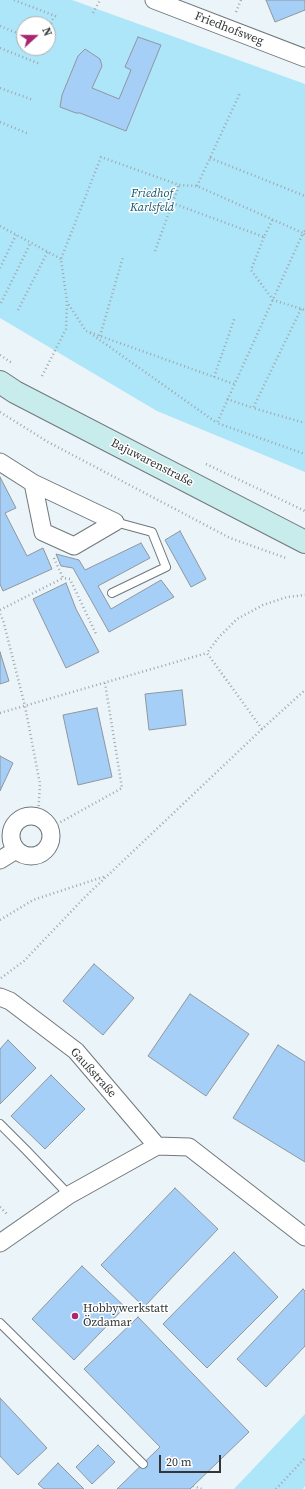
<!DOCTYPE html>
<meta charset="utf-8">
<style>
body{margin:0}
#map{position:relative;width:305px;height:1489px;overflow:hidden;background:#ebf4f8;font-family:"Source Serif 4",serif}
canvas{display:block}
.north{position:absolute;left:16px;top:16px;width:40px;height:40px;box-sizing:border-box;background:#fff;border:1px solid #adafaf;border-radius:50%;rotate:69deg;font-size:11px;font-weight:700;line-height:16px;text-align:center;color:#323637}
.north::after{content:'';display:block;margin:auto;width:14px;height:18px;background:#a92671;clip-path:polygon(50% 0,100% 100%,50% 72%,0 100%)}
.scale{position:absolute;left:159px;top:1455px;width:62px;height:18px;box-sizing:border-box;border:2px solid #323637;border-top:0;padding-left:5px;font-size:12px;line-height:14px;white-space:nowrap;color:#323637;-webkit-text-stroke:3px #fff;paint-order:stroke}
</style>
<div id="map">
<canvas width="305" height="1489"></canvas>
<div class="north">N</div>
<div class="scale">20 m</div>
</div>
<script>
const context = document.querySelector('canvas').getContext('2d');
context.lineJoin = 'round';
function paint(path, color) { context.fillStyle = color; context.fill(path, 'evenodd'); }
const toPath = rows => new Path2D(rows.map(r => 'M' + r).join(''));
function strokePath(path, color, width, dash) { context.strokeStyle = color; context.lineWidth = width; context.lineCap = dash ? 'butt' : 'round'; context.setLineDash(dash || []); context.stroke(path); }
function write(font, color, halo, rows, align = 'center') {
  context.font = font + ' "Source Serif 4",serif'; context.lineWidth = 3; context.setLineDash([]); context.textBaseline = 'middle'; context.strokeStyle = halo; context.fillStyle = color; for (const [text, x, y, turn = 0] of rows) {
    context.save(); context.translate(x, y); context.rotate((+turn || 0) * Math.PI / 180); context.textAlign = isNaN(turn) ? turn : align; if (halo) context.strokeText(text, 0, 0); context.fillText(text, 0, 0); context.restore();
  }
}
const green = toPath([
 [0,0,72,0,305,84,305,472,157,411,0,318],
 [24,24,48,24,48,48,24,48],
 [305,1414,305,1486,303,1489,234,1489]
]);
const building = toPath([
 [266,0,305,0,305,10,275,22,266,0],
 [138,37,161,45,126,131,80,113,76,113,60,107,62,95,78,56,85,49,100,59,102,66,92,88,119,99,131,70,125,67,138,37],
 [0,477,16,508,5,513,27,556,43,548,52,569,3,591,0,584,0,477],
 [180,531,206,579,191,587,165,540,180,531],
 [141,543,150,558,98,586,111,609,161,580,174,597,109,632,73,568,61,566,56,554,79,560,85,570,141,543],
 [66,583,76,609,99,652,66,668,33,599,66,583],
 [0,652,9,681,0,684,0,652],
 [182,690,186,725,149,730,145,694,182,690],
 [97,708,112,777,78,785,63,715,97,708],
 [0,756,13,763,0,791,0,756],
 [94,964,134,998,103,1035,63,1001,94,964],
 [190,994,249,1034,206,1096,148,1056,190,994],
 [8,1040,36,1068,0,1104,0,1049,8,1040],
 [278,1045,305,1062,305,1162,233,1118,278,1045],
 [51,1075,85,1109,45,1149,11,1116,51,1075],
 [175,1188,218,1229,144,1307,101,1265,175,1188],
 [234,1252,278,1297,207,1368,163,1324,234,1252],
 [82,1266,125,1307,74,1360,32,1319,82,1266],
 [303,1289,305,1291,305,1346,266,1387,237,1359,303,1289],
 [138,1317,249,1432,190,1489,117,1489,160,1447,84,1369,138,1317],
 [0,1398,47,1448,18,1475,0,1456,0,1398],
 [98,1445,115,1462,92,1484,76,1467,98,1445],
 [58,1463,84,1489,44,1489,38,1484,58,1463]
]);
const path = toPath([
 [14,0,58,17],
 [236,12,241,0],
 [93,13,100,0],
 [0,26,24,36],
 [48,31,54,16],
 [0,48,40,64],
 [0,88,33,100],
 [0,122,29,134],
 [210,158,305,196],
 [197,186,240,93],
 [172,203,264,237,273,219],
 [0,226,61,259],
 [305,231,303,233,305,235],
 [264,237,251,270,273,300,305,310],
 [155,251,179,185],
 [0,268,16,235],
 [1,303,31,242],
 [301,309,253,408,305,423],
 [18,310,48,251],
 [90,333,217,423],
 [100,336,123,257],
 [0,355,12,363],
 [42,376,66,329,67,302],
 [214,377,235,317],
 [234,384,86,331,67,302,61,259,101,157,179,185,197,186,303,233,217,423,305,454],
 [227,399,253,408],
 [0,412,48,442,230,538,286,558],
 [206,464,305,511],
 [54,558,63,578,70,579,97,636],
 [0,610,63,578],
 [0,614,3,620,25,706,40,784,38,816],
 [0,713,207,653],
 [262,729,207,653,219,637,237,619,263,605,287,597,305,595],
 [50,828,122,788,105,683],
 [0,920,33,900,106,876],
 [1,978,24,961,84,898,262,729,305,690],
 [0,1207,8,1215],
 [193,1486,202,1489],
 [276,1489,305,1458]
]);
const lane = toPath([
 [112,593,166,567,152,532,115,522],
 [0,1124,26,1150,69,1195],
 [0,1323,143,1464]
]);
const street = toPath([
 [154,0,305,58],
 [0,462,33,483],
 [33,483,115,522,74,546,43,532,33,483],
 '11 836a20 20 0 1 1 40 0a20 20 0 1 1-40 0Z',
 [0,860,16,850],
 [0,997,10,1001,76,1051,157,1146],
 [0,1243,69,1195,157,1146,189,1147,305,1237]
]);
const secondary = toPath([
 [0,382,15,392,305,542]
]);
const markers = [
 [75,1316,4,"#a92671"]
];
const streetNames = [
 ["Friedhofsweg",229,29,21],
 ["Bajuwarenstraße",152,463,27],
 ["Gaußstraße",93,1073,48]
];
const parkNames = [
 ["Friedhof",152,194],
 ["Karlsfeld",152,208]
];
const poiNames = [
 ["Hobbywerkstatt",83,1309],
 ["Özdamar",83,1323]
];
paint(green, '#ade5f9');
paint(building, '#a6cff7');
strokePath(building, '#91969c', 1);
strokePath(lane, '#70787b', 10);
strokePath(street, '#70787b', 19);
strokePath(secondary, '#70787b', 24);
strokePath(path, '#a0a7aa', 2.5, [1, 3]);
strokePath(lane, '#fff', 8);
strokePath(street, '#fff', 17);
strokePath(secondary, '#c8ebeb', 22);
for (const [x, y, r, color] of markers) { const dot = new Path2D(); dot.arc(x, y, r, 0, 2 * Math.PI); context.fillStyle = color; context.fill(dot); strokePath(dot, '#fff', 1.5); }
write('12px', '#323637', '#fff', streetNames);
write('italic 12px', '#13576a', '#fff', parkNames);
write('12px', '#323637', '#fff', poiNames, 'left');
</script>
